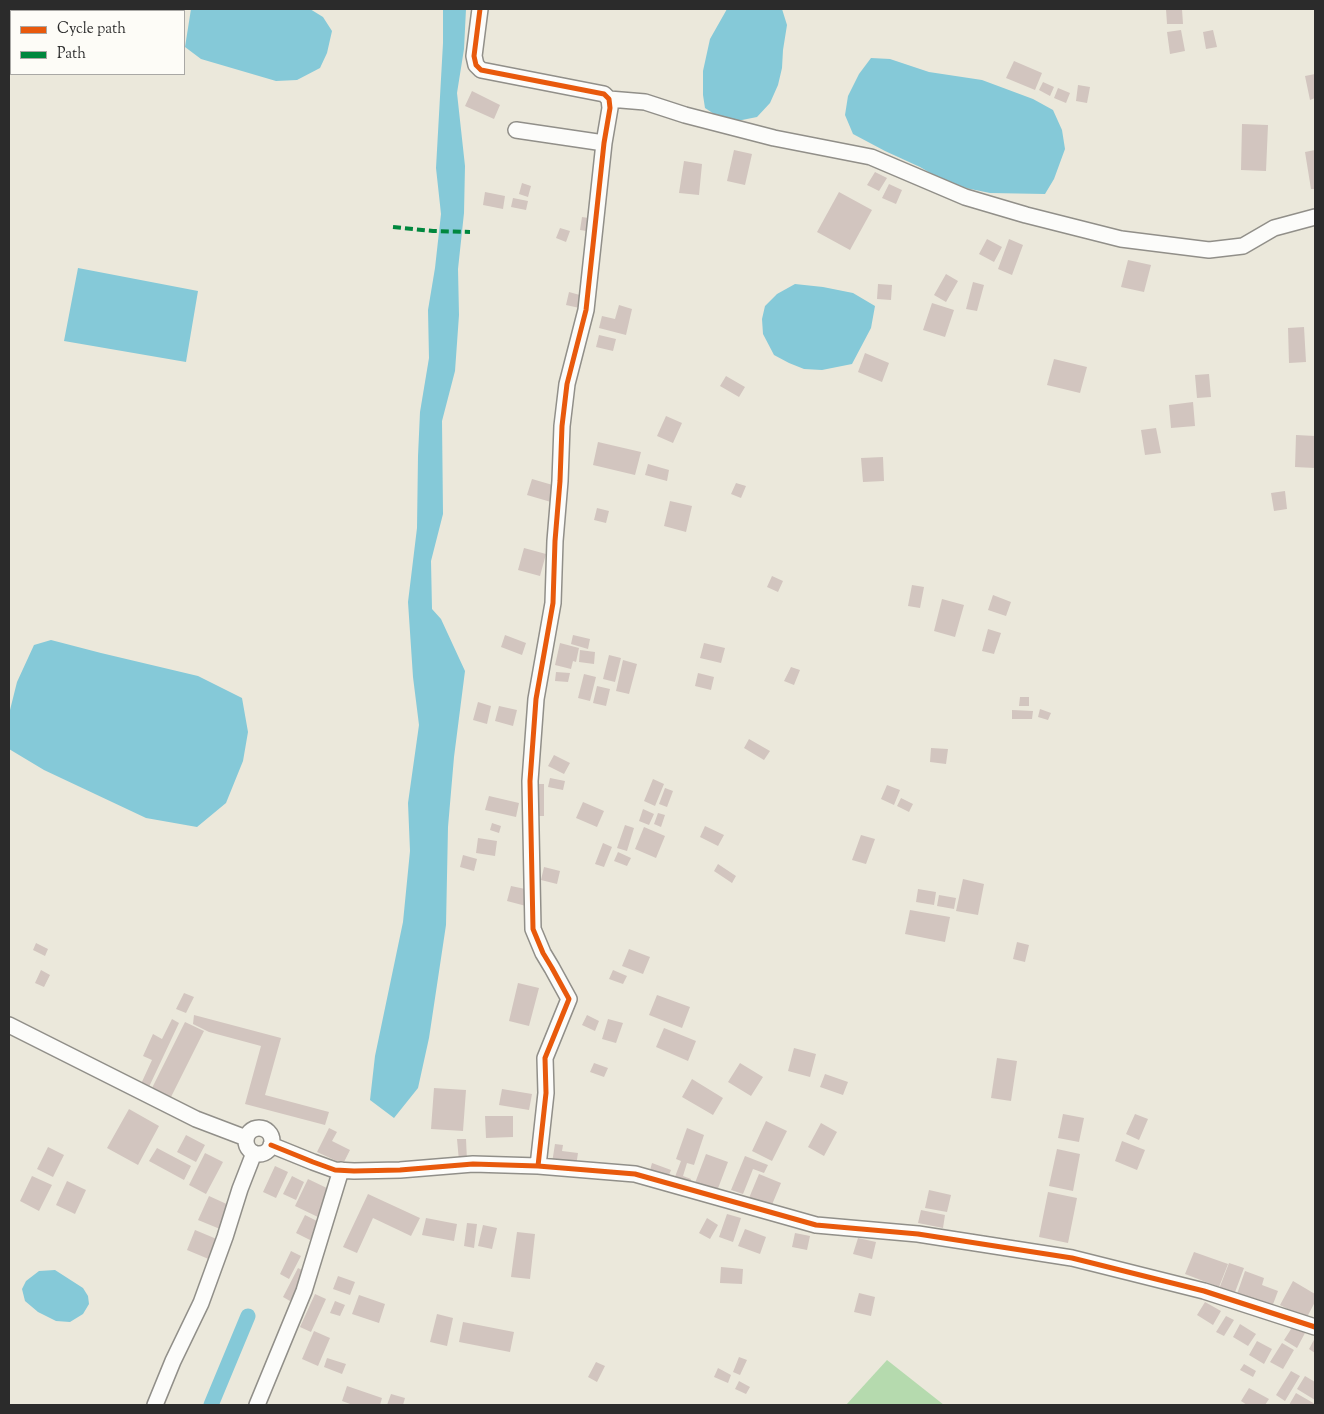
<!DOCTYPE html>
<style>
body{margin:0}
#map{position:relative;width:1324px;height:1414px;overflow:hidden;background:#ebe8db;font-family:"Sorts Mill Goudy",serif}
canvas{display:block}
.frame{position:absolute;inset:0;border:10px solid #2b2b2b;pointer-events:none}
.legend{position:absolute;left:10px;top:10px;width:175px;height:65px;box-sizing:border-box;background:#fdfcf7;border:1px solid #a9a8a5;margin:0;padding:6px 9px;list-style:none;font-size:15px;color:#2b2b2b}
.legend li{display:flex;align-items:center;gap:10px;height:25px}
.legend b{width:25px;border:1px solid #a9a8a5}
</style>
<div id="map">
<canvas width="1324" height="1414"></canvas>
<div class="frame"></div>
<ul class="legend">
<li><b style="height:6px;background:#e8590c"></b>Cycle path</li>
<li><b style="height:6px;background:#00873e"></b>Path</li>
</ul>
</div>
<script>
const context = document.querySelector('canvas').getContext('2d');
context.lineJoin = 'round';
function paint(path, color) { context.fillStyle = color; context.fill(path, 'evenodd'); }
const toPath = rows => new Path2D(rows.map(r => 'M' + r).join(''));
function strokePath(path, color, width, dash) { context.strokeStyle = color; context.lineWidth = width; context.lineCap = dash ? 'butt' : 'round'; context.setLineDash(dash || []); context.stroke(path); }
const green = toPath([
 [887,1360,944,1405,846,1405]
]);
const water = toPath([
 [191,9,310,9,323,17,332,31,327,53,320,68,297,80,276,81,201,59,185,47],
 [443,9,466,9,464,49,457,93,465,166,464,213,458,269,459,315,455,371,442,421,443,514,431,561,432,609,441,619,465,671,454,757,448,827,446,925,429,1038,418,1088,394,1118,370,1100,375,1056,403,922,410,851,408,803,419,725,413,677,408,602,417,528,418,456,420,412,429,358,428,310,435,268,441,214,436,168,443,43],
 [727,9,782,9,787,25,783,50,782,68,778,85,770,103,757,117,737,121,717,116,705,108,703,95,703,71,710,39],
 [871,58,890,59,929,72,982,80,1033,99,1053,110,1062,130,1065,149,1054,179,1045,194,990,193,951,185,920,167,885,151,853,134,845,115,848,96,859,74],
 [78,268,198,291,186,362,64,341],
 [795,284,823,287,853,293,875,306,871,328,852,364,822,370,804,369,789,363,774,355,763,334,762,319,765,306,777,294],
 [51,640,101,653,198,676,242,698,248,732,243,761,226,803,197,827,146,818,44,770,9,749,9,714,17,682,34,645],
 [55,1270,83,1288,88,1296,89,1304,83,1314,70,1322,56,1321,38,1312,25,1301,22,1289,26,1281,39,1271]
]);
const canal = toPath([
 [211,1405,248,1316]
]);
const building = toPath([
 [1166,9,1182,9,1183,24,1167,24],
 [1181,30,1185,51,1170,54,1167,32],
 [1213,30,1217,47,1206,49,1203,32],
 [1014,61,1042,73,1035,90,1006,78],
 [1315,74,1315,98,1310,100,1305,76],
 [1043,82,1054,87,1050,96,1039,90],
 [1078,85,1090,87,1087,103,1076,101],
 [1058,88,1070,93,1066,103,1054,98],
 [472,91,500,105,494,119,465,106],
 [1242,124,1268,125,1266,171,1241,170],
 [734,150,752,154,745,185,727,181],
 [1315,150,1315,189,1311,189,1305,152],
 [684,161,702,164,699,195,679,193],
 [875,172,887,178,879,191,867,185],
 [522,183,531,186,528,197,519,194],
 [889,184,902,190,896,204,882,198],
 [485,192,505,196,503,209,483,205],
 [839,192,872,210,850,250,817,232],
 [513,198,528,201,526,210,511,207],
 [582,217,595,219,593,232,580,230],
 [560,228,570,231,566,242,556,238],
 [987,239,1002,247,994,262,979,254],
 [1009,239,1023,245,1012,275,998,269],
 [1128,260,1151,265,1144,292,1121,287],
 [946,274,958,281,946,302,934,295],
 [973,282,984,285,977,311,966,309],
 [878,284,892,285,891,300,877,299],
 [569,292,587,297,584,309,566,305],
 [932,303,954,310,945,337,923,330],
 [619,305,632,309,626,335,599,328,602,316,615,319],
 [1304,327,1306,362,1289,363,1288,328],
 [599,335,616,339,613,351,596,347],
 [865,353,889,363,882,382,858,372],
 [1054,359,1087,367,1080,393,1047,385],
 [1209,374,1211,397,1197,398,1195,375],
 [726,376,745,387,739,397,720,386],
 [1193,402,1195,426,1171,428,1169,405],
 [666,416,682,423,673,443,657,436],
 [1156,428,1161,453,1145,455,1141,430],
 [1296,435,1315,436,1315,468,1295,467],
 [598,442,641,452,635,475,593,465],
 [883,457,884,481,863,482,861,458],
 [648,464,669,470,667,481,645,475],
 [532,479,556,486,551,502,527,495],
 [736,483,746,486,741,498,731,494],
 [1285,491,1287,509,1274,511,1271,493],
 [670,501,692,506,686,532,664,526],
 [597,508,609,511,606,523,594,520],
 [524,548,546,554,540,576,518,570],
 [772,576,783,581,778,592,767,587],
 [912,585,924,587,920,608,908,606],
 [993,595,1011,602,1006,616,988,610],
 [942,599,964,605,955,637,934,631],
 [988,629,1001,633,994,654,982,651],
 [505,635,526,643,522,655,501,647],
 [573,635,590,639,588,649,571,644],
 [560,643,579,648,576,662,573,661,571,669,555,665],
 [704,643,725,648,721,663,700,658],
 [580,650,595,652,594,664,579,662],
 [609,655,621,658,615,682,603,679],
 [623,660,637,664,629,694,616,691],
 [791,667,800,670,794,685,784,681],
 [556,672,570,673,568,682,555,681],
 [698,673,714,677,711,690,695,686],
 [584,674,596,677,590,701,578,698],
 [597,686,610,689,606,706,593,703],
 [1020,697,1029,697,1029,706,1019,706],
 [478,702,491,706,487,724,473,720],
 [499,706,517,710,513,726,495,721],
 [1040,709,1051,713,1048,720,1038,717],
 [1012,710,1033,711,1032,719,1012,719],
 [749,739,770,751,764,760,744,748],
 [931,748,948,749,946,764,930,762],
 [554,755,570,763,564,774,548,766],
 [550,778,565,781,563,790,548,787],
 [653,779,664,784,655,806,644,801],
 [535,784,544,784,544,816,535,816],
 [887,785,900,790,894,805,881,799],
 [665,788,673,791,667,807,659,804],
 [489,796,519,803,516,817,485,810],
 [901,798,913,804,909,812,897,806],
 [583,802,604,811,597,827,576,818],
 [643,809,654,814,649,825,639,821],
 [658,813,665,815,661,827,654,824],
 [492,823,501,826,499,833,490,830],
 [625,825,634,828,627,851,617,848],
 [705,826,724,835,718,846,700,837],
 [644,827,665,836,656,858,635,849],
 [861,835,875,839,866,864,852,860],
 [478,838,497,841,495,856,476,853],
 [603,843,612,847,604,867,595,864],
 [618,852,631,858,627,866,614,861],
 [463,855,477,859,474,871,460,867],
 [718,864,736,876,732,883,714,871],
 [544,867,560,871,557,884,541,880],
 [963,879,984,884,978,915,956,911],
 [511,886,530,890,526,906,507,901],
 [918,889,936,892,934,905,916,902],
 [939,895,956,898,954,909,937,906],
 [910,910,950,917,945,942,905,934],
 [1017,942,1029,945,1025,962,1013,959],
 [36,943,48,949,45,956,33,950],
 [629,949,650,957,643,974,622,966],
 [41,970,50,975,44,987,35,983],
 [613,970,627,976,623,984,609,979],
 [518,983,539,988,529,1026,509,1021],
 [184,993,194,997,186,1013,176,1009],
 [657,995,690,1007,682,1028,649,1015],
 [194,1015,281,1038,265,1095,329,1112,325,1125,245,1104,261,1046,209,1032,193,1024],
 [587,1015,599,1021,595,1031,582,1025],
 [172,1019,179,1023,148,1089,140,1086,152,1060,143,1056,153,1034,162,1039],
 [608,1019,623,1023,616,1043,602,1039],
 [185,1022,204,1031,171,1097,152,1088],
 [664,1028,696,1041,688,1061,656,1047],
 [794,1048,816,1054,810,1077,788,1071],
 [997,1058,1017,1061,1011,1101,991,1098],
 [594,1063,608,1068,604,1077,590,1072],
 [740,1063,763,1077,751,1096,728,1082],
 [825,1074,848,1082,843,1095,820,1087],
 [692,1079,723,1098,713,1115,682,1097],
 [434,1088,466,1090,463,1131,431,1129],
 [502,1089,532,1094,529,1110,499,1105],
 [129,1109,159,1126,138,1165,107,1148],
 [1063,1114,1084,1118,1079,1142,1058,1138],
 [1135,1114,1148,1119,1139,1140,1126,1134],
 [485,1116,513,1116,513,1137,486,1138],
 [766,1121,787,1131,772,1161,752,1151],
 [821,1123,837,1132,824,1156,808,1147],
 [329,1128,337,1132,332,1141,350,1150,343,1164,317,1152],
 [687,1128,704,1135,694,1165,687,1163,683,1176,691,1179,689,1187,673,1182,681,1161,676,1159],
 [186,1135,205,1145,196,1162,177,1152],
 [457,1139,466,1139,467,1161,459,1161],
 [1122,1141,1145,1150,1137,1170,1115,1161],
 [555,1144,563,1145,562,1151,578,1153,576,1166,552,1163],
 [48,1147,64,1155,53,1177,37,1169],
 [157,1148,191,1166,184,1180,149,1161],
 [1057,1149,1080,1154,1073,1191,1049,1186],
 [205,1153,223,1162,206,1194,189,1185],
 [706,1154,728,1162,717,1191,695,1183],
 [745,1156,768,1165,764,1173,753,1169,743,1194,731,1190],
 [652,1163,671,1170,667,1180,649,1174],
 [275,1166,288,1172,276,1198,263,1192],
 [759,1174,781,1183,771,1207,749,1198],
 [32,1176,52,1185,39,1211,20,1201],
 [292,1176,304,1182,296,1200,283,1194],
 [308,1179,331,1190,318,1217,295,1206],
 [67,1181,86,1190,75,1214,56,1205],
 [929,1190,951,1195,947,1212,925,1208],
 [1048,1192,1077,1198,1068,1243,1039,1237],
 [368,1194,420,1218,411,1236,373,1218,357,1253,343,1247],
 [209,1196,231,1206,220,1229,198,1220],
 [921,1210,945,1215,943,1228,918,1223],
 [727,1214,741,1218,733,1242,719,1237],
 [305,1215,319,1222,310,1240,296,1233],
 [426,1218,457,1224,454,1241,422,1235],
 [707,1218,718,1225,710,1239,699,1233],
 [467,1223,477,1224,474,1248,464,1246],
 [483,1225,497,1228,492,1249,478,1246],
 [745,1229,766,1237,760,1254,738,1246],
 [195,1230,219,1240,211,1260,187,1250],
 [517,1232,535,1234,530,1279,511,1277],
 [795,1233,810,1236,807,1250,792,1247],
 [858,1238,876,1242,872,1259,853,1254],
 [291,1251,301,1256,289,1279,280,1274],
 [1194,1252,1228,1264,1219,1287,1185,1274],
 [1229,1263,1244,1268,1234,1295,1219,1289],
 [721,1267,743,1269,742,1284,720,1283],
 [298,1268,306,1272,290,1301,283,1297],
 [1245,1271,1264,1278,1262,1285,1278,1291,1272,1307,1237,1294],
 [338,1276,355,1282,350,1295,333,1289],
 [1293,1281,1315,1294,1315,1302,1306,1319,1280,1305],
 [859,1293,875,1297,871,1316,854,1312],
 [315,1294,326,1299,311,1332,300,1327],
 [359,1295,385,1304,379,1323,352,1314],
 [335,1301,345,1305,340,1316,330,1313],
 [1205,1302,1221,1311,1213,1325,1197,1315],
 [437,1314,453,1318,447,1346,430,1342],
 [1226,1316,1234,1320,1224,1336,1216,1332],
 [463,1322,514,1332,510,1352,459,1342],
 [1240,1324,1256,1334,1248,1346,1233,1337],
 [1293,1326,1305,1333,1297,1348,1284,1340],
 [314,1331,330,1338,318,1366,302,1359],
 [1315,1338,1315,1353,1309,1349],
 [1257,1341,1272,1349,1264,1364,1249,1355],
 [1282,1343,1294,1350,1283,1369,1270,1362],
 [739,1357,747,1360,740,1375,733,1372],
 [327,1358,346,1364,342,1374,324,1367],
 [596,1362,605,1366,597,1382,588,1377],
 [1244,1364,1256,1371,1253,1377,1240,1370],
 [718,1368,731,1375,728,1383,714,1377],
 [1291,1371,1300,1376,1285,1401,1276,1395],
 [1305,1376,1315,1382,1315,1400,1297,1389],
 [739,1381,750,1387,746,1394,735,1389],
 [347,1386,382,1398,380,1405,353,1405,342,1401],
 [1249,1388,1269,1399,1265,1405,1247,1405,1241,1401],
 [1296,1393,1315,1404,1315,1405,1289,1405],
 [391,1394,405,1398,403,1405,387,1405]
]);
const minor = toPath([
 [480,9,474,56,476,65,481,70,604,94,609,99,610,108,604,143,586,310,567,384,562,426,560,481,555,541,553,603,536,699,530,781,533,929,543,953,552,968,569,999,545,1058,546,1093,538,1166],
 [609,99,645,102,685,115,774,138,871,157,965,197,1026,215,1121,239,1209,250,1243,246,1274,228,1315,217],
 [516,130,604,143],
 [9,1025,196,1119,246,1138],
 '246 1141a13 13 0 1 1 26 0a13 13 0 1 1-26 0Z',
 [271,1145,313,1162,335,1170,354,1171,400,1170,473,1164,538,1166,635,1174,816,1225,918,1234,1072,1258,1204,1291,1315,1327],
 [155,1405,173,1361,201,1303,225,1237,240,1189,254,1153],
 [257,1405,304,1291,341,1170]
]);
const quiet = toPath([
 [393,227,433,231,470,232]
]);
const cycleway = toPath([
 [480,9,474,56,476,65,481,70,604,94,609,99,610,108,604,143,586,310,567,384,562,426,560,481,555,541,553,603,536,699,530,781,533,929,543,953,552,968,569,999,545,1058,546,1093,538,1166],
 [271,1145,313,1162,335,1170,354,1171,400,1170,473,1164,538,1166,635,1174,816,1225,918,1234,1072,1258,1204,1291,1315,1327]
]);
paint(green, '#b5daae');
paint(water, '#85c9d8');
strokePath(canal, '#85c9d8', 15);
paint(building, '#d2c5bf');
strokePath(minor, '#918f89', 18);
strokePath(minor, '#fcfcfa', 15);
strokePath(quiet, '#00873e', 4, [8, 4]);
strokePath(cycleway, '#e8590c', 5);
</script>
